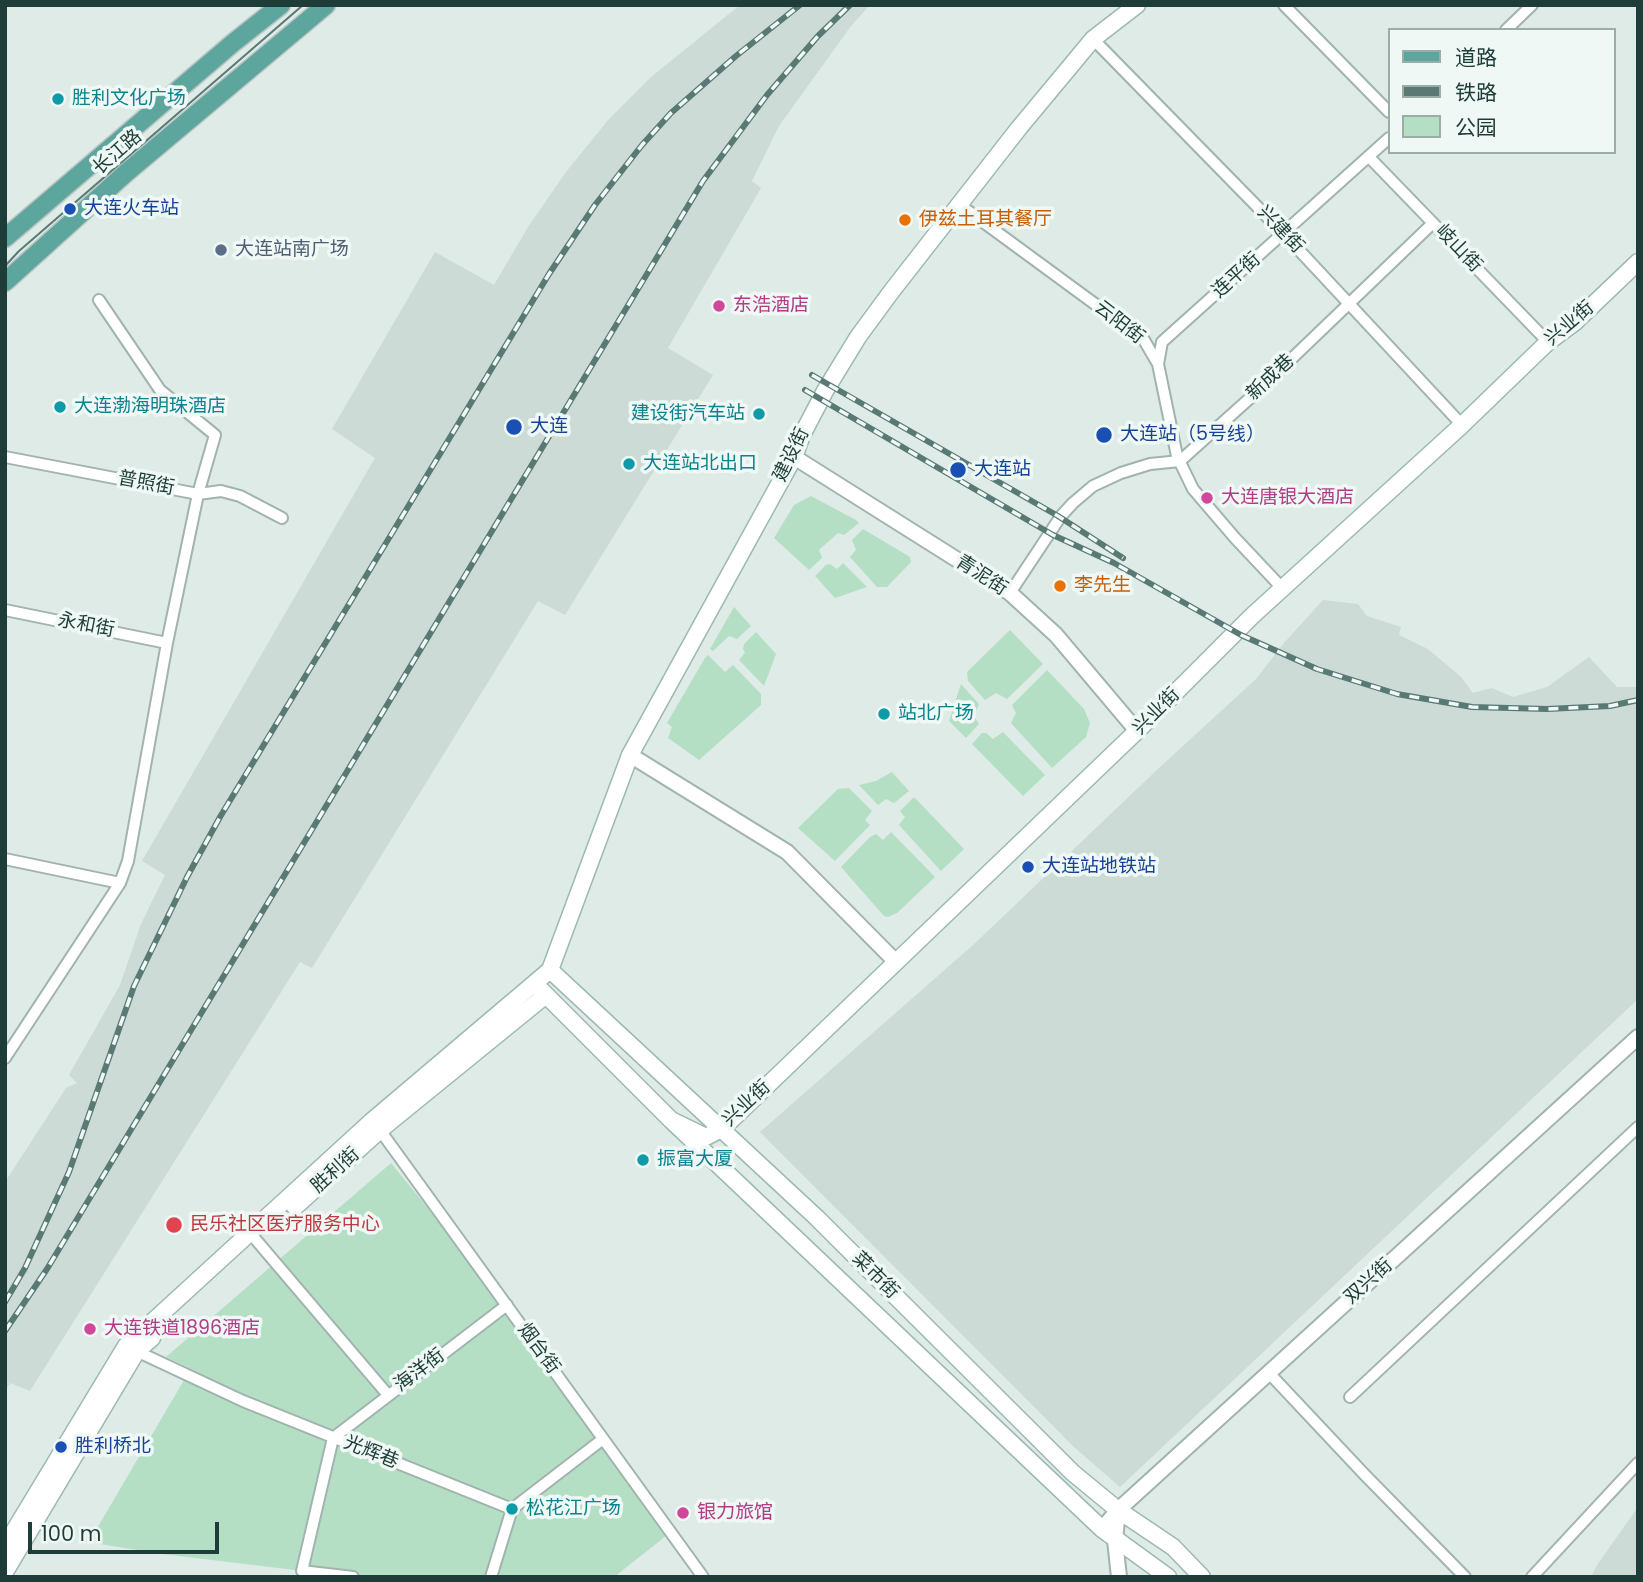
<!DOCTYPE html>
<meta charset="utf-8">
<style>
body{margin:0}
#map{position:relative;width:1643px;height:1582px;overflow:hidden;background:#deebe7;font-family:Poppins,"Noto Sans SC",sans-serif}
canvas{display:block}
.frame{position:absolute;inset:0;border:7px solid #1e3d38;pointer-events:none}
.legend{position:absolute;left:1388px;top:28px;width:228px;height:126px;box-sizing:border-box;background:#eff8f4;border:2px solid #9bada9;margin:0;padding:9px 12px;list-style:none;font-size:21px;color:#1e3d38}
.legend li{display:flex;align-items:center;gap:14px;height:35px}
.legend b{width:35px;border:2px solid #9bada9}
.scale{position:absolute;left:28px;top:1522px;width:191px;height:32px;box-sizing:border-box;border:4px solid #1e3d38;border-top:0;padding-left:9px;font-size:21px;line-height:24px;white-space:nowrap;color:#1e3d38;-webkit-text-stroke:5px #eff8f4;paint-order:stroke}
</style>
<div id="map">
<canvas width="1643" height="1582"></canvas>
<div class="frame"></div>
<ul class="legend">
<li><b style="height:9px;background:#5da69d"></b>道路</li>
<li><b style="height:9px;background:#587974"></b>铁路</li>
<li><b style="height:19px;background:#b4dfc5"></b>公园</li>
</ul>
<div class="scale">100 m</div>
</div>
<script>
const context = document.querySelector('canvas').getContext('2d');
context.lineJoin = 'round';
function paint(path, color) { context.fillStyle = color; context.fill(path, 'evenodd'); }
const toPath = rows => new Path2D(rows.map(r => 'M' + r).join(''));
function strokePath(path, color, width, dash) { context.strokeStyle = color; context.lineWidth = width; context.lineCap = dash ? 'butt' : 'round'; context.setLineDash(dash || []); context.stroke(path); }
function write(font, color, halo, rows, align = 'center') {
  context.font = font + ' Poppins,"Noto Sans SC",sans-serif'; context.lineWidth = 7; context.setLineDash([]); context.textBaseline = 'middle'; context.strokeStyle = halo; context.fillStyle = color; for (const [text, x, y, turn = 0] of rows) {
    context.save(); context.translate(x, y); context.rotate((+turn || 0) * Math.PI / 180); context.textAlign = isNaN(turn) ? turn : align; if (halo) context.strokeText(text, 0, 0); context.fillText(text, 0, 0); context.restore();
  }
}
const built = toPath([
 [740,5,870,5,851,26,779,126,752,181,761,188,668,348,713,375,565,615,538,601,312,968,300,962,30,1391,10,1383,5,1391,5,1182,66,1088,77,1083,69,1075,120,985,141,924,165,875,142,861,375,458,332,429,435,252,494,285,528,227,566,172,609,119,651,77],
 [1323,600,1358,604,1367,616,1401,627,1399,635,1428,649,1461,677,1473,693,1492,688,1513,697,1547,687,1589,657,1617,687,1638,687,1638,999,1120,1487,1074,1447,760,1132,973,945,1160,767,1256,679,1284,643],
 [1638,1507,1638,1577,1591,1577,1597,1565]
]);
const green = toPath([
 [811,496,856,520,859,523,844,535,838,533,819,550,822,558,809,570,774,538,794,505],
 [863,529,910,557,911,562,887,587,877,587,850,557,856,550,852,540],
 [843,563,867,587,835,598,815,576,826,565,830,564,837,569],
 [734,607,751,626,737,639,729,636,713,651,710,649],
 [1010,630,1043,664,1007,699,996,693,985,700,968,681,967,672],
 [756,632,776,654,764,686,739,660,745,653,743,649,744,644],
 [708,655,725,672,733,665,761,694,761,705,699,760,668,738,672,727,667,723,705,658],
 [1047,670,1084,709,1090,723,1086,737,1052,768,1011,723,1016,713,1012,705],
 [961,684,979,704,974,716,979,724,966,738,949,721],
 [1003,732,1045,775,1023,796,972,744,982,733,986,733,993,739],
 [892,772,909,791,894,803,886,799,878,805,859,785,876,781],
 [849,788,872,811,865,820,870,825,835,861,798,828,838,789],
 [914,797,964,849,941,871,899,825,905,817,900,811],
 [891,832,935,877,897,913,888,917,884,916,841,867,870,837,876,834,883,840],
 [391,1163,507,1305,671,1532,614,1577,353,1577,162,1554,100,1544,96,1530,187,1375,188,1367,166,1357]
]);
const minor = toPath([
 [1284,5,1389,112],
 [1506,30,1532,5],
 [1093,39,1284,234,1462,425],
 [1369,157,1548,342],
 [960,205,1144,340,1158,364,1177,456,1193,489,1235,538,1283,589],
 [1158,364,1162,342,1389,138],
 [5,457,198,494,221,491,240,496,282,518],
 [1010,593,1061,516,1073,503,1093,486,1121,473,1150,464,1180,461,1259,390,1433,223],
 [5,610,167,643],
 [5,859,120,883],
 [5,1058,120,883,128,861,167,643,198,494,215,435,160,390,99,300],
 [377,1126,703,1577],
 [251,1234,388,1395],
 [132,1349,243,1401,512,1509],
 [1269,1373,1364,1474,1465,1577],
 [1350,1397,1638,1127],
 [512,1509,603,1439],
 [353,1577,302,1571,333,1438,507,1305],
 [491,1577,512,1509],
 [1532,1577,1638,1463]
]);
const tertiary = toPath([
 [794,457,1010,593,1056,635,1137,731],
 [630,755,787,852,896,962],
 [1118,1510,1115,1540,1119,1577],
 [1102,1529,1118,1510,1638,1037]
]);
const secondary = toPath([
 [550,970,817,1218,1073,1473,1118,1510,1173,1547,1202,1577],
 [536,985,671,1120,1102,1529,1168,1577],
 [671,1120,706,1137,723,1128,1137,731,1252,616,1462,425,1548,342,1575,322,1638,262],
 [295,1207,380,1130,546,995],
 [5,1546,126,1346,373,1120,550,970,630,755,794,457,802,435,825,391,858,337,891,292,1019,128,1093,39,1137,5],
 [5,1572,137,1351,152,1338]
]);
const primary = toPath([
 [5,238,233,43,281,5],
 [5,282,127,172,326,5]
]);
const tram = toPath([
 [5,266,19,251,303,5]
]);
const rail = toPath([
 [812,375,1058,516,1123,558],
 [805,390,1053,535,1114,563,1241,635,1317,669,1397,694,1472,707,1547,709,1610,706,1638,700],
 [5,1302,25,1268,69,1172,134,986,187,877,220,817,549,274,595,205,642,145,671,113,736,56,800,5],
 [5,1331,47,1269,703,181,767,95,818,36,850,5]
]);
const markers = [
 [58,99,7,"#0f9aa8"],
 [70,209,7,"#1a4fb4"],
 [905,220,7,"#e8710a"],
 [221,250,7,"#5c6f8a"],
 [719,306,7,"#d1479c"],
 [60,407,7,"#0f9aa8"],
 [759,414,7,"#0f9aa8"],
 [514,427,9,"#1a4fb4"],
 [1104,435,9,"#1a4fb4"],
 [629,464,7,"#0f9aa8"],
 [958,470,9,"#1a4fb4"],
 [1207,498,7,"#d1479c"],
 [1060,586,7,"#e8710a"],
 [884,714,7,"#0f9aa8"],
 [1028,867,7,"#1a4fb4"],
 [643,1160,7,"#0f9aa8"],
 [174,1225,9,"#e0444e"],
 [90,1329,7,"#d1479c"],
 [61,1447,7,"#1a4fb4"],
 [512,1509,7,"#0f9aa8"],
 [683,1513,7,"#d1479c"]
];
const cultureNames = [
 ["胜利文化广场",72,99],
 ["大连渤海明珠酒店",74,407],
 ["建设街汽车站",745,414,"right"],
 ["大连站北出口",643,464],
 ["站北广场",898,714],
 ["振富大厦",657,1160],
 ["松花江广场",526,1509]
];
const streetNames = [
 ["长江路",118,153,-41],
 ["兴建街",1280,230,46],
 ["岐山街",1458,249,46],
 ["连平街",1237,276,-42],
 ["云阳街",1119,323,38],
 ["兴业街",1570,324,-40],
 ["新成巷",1271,378,-43],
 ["建设街",792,455,-64],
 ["普照街",146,484,11],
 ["青泥街",981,576,33],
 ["永和街",86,626,11],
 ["兴业街",1157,712,-45],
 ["兴业街",747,1104,-43],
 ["胜利街",336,1171,-42],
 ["菜市街",875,1276,45],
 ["双兴街",1369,1282,-42],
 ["烟台街",538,1349,54],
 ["海洋街",420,1371,-37],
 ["光辉巷",371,1453,22]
];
const transitNames = [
 ["大连火车站",84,209],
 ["大连",530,427],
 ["大连站（5号线）",1120,435],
 ["大连站",974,470],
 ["大连站地铁站",1042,867],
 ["胜利桥北",75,1447]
];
const foodNames = [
 ["伊兹土耳其餐厅",919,220],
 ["李先生",1074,586]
];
const serviceNames = [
 ["大连站南广场",235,250]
];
const hotelNames = [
 ["东浩酒店",733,306],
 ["大连唐银大酒店",1221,498],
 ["大连铁道1896酒店",104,1329],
 ["银力旅馆",697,1513]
];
const healthNames = [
 ["民乐社区医疗服务中心",190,1225]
];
paint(built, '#ccdbd6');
paint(green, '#b4dfc5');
strokePath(minor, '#a1b3af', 14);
strokePath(tertiary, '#a1b3af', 18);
strokePath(secondary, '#9cb8b2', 19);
strokePath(primary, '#bcc5c3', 21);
strokePath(minor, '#fff', 10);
strokePath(tertiary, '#fff', 14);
strokePath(secondary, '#fff', 16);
strokePath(primary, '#5da69d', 18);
strokePath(tram, '#587974', 2);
strokePath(rail, '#587974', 6);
strokePath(rail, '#eff8f4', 3.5, [10]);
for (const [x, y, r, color] of markers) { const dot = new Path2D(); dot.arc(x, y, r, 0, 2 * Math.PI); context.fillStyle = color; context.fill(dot); strokePath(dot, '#eff8f4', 2.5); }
write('19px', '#0d838f', '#eff8f4', cultureNames, 'left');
write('19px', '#1e3d38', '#eff8f4', streetNames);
write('19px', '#164399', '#eff8f4', transitNames, 'left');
write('19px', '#c56008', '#eff8f4', foodNames, 'left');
write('19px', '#4e5e75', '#eff8f4', serviceNames, 'left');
write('19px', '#b23c85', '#eff8f4', hotelNames, 'left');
write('19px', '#be3a42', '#eff8f4', healthNames, 'left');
</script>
